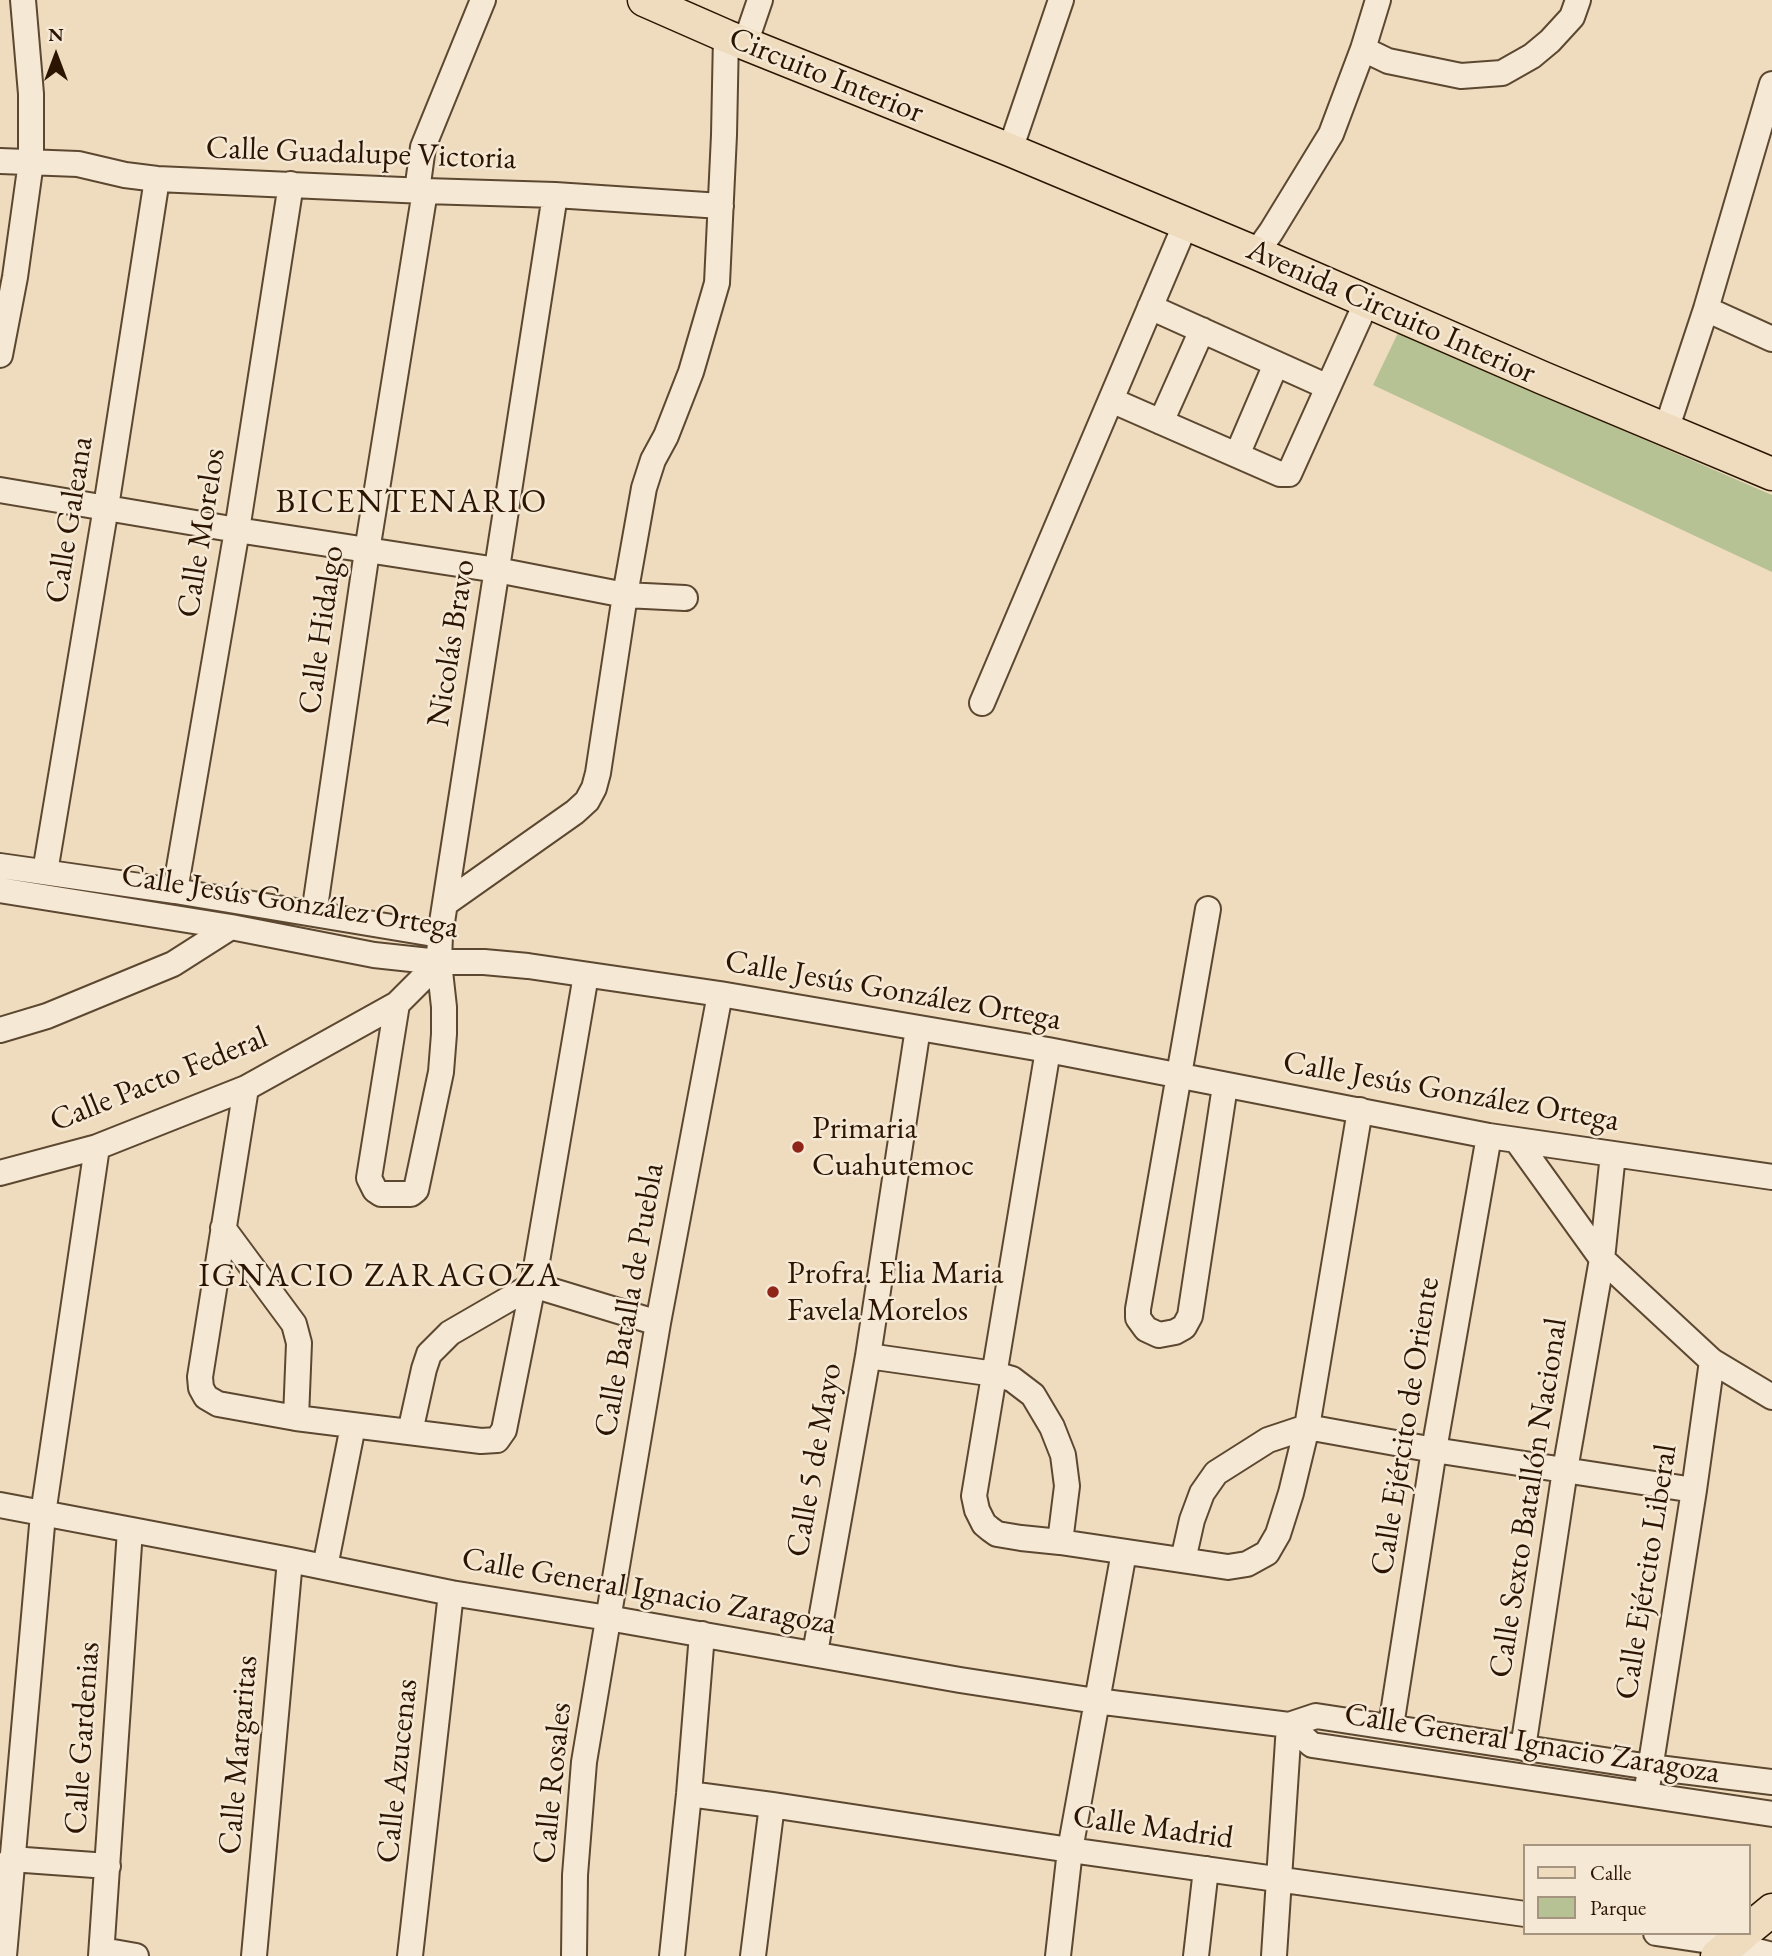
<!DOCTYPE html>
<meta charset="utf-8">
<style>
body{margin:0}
#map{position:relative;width:1772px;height:1956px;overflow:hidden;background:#efdcbe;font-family:"EB Garamond",serif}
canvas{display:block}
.legend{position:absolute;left:1523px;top:1844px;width:228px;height:91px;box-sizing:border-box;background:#f5e8d5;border:2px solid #a49480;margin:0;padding:9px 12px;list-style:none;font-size:21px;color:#2b1500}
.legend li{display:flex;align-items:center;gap:14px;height:35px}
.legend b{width:35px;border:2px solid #a49480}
.north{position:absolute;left:21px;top:21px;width:70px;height:70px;-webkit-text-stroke:5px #f5e8d5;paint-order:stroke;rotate:0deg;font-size:19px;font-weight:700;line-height:28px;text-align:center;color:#2b1500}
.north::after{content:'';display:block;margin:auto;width:24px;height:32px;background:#2b1500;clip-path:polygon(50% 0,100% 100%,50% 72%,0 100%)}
</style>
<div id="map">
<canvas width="1772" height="1956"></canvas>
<ul class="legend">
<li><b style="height:9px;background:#efdcbe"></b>Calle</li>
<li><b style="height:19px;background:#b6c194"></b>Parque</li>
</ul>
<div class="north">N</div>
</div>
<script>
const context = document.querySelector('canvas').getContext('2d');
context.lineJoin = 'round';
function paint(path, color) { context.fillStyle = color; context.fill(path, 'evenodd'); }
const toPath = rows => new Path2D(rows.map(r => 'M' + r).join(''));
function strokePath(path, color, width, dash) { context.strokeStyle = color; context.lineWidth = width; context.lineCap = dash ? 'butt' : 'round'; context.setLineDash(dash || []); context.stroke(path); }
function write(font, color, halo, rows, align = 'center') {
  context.font = font + ' "EB Garamond",serif'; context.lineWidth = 5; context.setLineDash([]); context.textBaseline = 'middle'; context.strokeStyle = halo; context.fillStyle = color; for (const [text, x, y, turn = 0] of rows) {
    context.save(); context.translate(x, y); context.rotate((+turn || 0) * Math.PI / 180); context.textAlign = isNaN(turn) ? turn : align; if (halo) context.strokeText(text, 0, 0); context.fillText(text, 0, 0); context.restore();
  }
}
const green = toPath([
 [1398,333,1772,495,1772,572,1373,385]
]);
const minor = toPath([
 [745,44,760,0],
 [1363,49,1388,61,1461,76,1502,73,1532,56,1550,41,1572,17,1578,0],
 [1010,150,1061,0],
 [0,161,78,164,125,175,157,179,425,191,555,195,721,206],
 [417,191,423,147,483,0],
 [1256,253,1271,232,1331,134,1363,49,1378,0],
 [1150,307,1328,387],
 [1706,309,1772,339],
 [0,355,15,277,31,162,31,94,23,0],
 [1111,400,1280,474,1289,474,1367,301],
 [1161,422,1202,330],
 [1666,430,1706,309,1772,84],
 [1237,455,1276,364],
 [0,490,237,530,497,570,625,595,685,598],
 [982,703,1186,223],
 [0,866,175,891,440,935],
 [45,872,106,507,157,179],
 [0,890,231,927,374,955,439,962,484,962,528,966,720,994,1048,1050,1489,1136,1772,1177],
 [175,891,237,530,291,184],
 [446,903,575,812,587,801,594,788,598,773,625,595,644,488,653,460,666,436,691,372,717,283,724,135,726,36],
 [1208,909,1138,1309,1138,1318,1146,1329,1159,1335,1175,1332,1184,1327,1190,1316,1225,1086],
 [314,914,367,551,425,191],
 [397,1004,369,1178,375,1190,381,1194,411,1194,416,1190,441,1072,444,1034,444,1007,439,962,440,935,555,195],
 [0,1030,47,1016,173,964,231,927],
 [1048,1050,974,1496,977,1510,984,1524,990,1529,997,1534,1021,1538,1060,1542,1228,1567,1247,1564,1267,1553,1278,1534,1291,1493,1307,1427,1360,1110],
 [246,1088,200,1377,201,1388,206,1397,218,1404,296,1418,481,1441,497,1440,504,1430,533,1285,586,975],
 [1517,1141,1602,1259,1712,1361,1772,1397],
 [0,1173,97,1147,246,1088,397,1004,439,962],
 [223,1228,294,1324,299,1343,296,1418],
 [868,1356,995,1374,1012,1379,1033,1395,1052,1427,1063,1455,1067,1486,1060,1542],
 [410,1432,424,1369,429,1354,450,1333,533,1285,658,1323],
 [0,1505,290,1560,451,1593,608,1618,960,1680,1096,1701,1289,1725,1316,1716,1650,1767,1772,1782],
 [1183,1560,1192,1520,1202,1493,1216,1473,1268,1440,1307,1427,1434,1450,1694,1490],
 [325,1567,353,1426],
 [815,1653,868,1356,918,1028],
 [1289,1725,1312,1745,1772,1814],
 [1391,1726,1434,1450,1489,1136],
 [1523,1748,1565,1470,1602,1259,1613,1154],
 [1648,1782,1694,1490,1712,1361],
 [689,1794,772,1805,1070,1850,1525,1914],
 [11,1859,108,1866],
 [1656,1933,1730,1944,1772,1955],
 [102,1950,136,1956],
 [4,1956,43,1514,97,1147],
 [101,1956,130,1530],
 [254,1956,290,1560],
 [410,1956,451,1593],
 [574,1956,575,1875,584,1762,658,1323,720,994],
 [672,1956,689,1794,702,1634],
 [753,1956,772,1805],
 [1058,1956,1070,1850,1124,1552],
 [1196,1956,1206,1869],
 [1274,1956,1289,1725]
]);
const major = toPath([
 [644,0,726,36,1010,150,1256,253,1543,378,1772,474],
 [1749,1929,1772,1910],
 [1717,1956,1744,1933]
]);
const markers = [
 [798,1147,7,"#8f2418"],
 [773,1292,7,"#8f2418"]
];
const streetNames = [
 ["Circuito Interior",826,76,22],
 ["Calle Guadalupe Victoria",361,154,2],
 ["Avenida Circuito Interior",1391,312,24],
 ["Calle Galeana",70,520,-81],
 ["Calle Morelos",202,533,-81],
 ["Calle Hidalgo",322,630,-82],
 ["Nicolás Bravo",452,643,-81],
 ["Calle Jesús González Ortega",290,902,9],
 ["Calle Jesús González Ortega",893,991,10],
 ["Calle Pacto Federal",159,1080,-22],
 ["Calle Jesús González Ortega",1451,1092,10],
 ["Calle Batalla de Puebla",630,1300,-80],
 ["Calle Ejército de Oriente",1406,1426,-81],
 ["Calle 5 de Mayo",815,1460,-80],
 ["Calle Sexto Batallón Nacional",1529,1498,-81],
 ["Calle Ejército Liberal",1647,1572,-81],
 ["Calle General Ignacio Zaragoza",649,1592,10],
 ["Calle Gardenias",83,1738,-86],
 ["Calle General Ignacio Zaragoza",1532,1744,9],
 ["Calle Margaritas",239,1755,-85],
 ["Calle Azucenas",398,1771,-84],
 ["Calle Rosales",553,1783,-84],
 ["Calle Madrid",1153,1828,8]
];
const poiNames = [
 ["Primaria",812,1129],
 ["Cuahutemoc",812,1166],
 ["Profra. Elia Maria",787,1274],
 ["Favela Morelos",787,1311]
];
const neighbourhoodNames = [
 ["BICENTENARIO",412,503],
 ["IGNACIO ZARAGOZA",380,1277]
];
paint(green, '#b6c194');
strokePath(minor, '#5c4730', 28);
strokePath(major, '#2b1500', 35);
strokePath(minor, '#f5e8d5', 24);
strokePath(major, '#efdcbe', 32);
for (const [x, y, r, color] of markers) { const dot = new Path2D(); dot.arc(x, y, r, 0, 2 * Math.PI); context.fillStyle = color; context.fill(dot); strokePath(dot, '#f5e8d5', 2.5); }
write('32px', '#2b1500', '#f5e8d5', streetNames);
write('32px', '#2b1500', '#f5e8d5', poiNames, 'left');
context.letterSpacing = '2px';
write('33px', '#2b1500', '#f5e8d5', neighbourhoodNames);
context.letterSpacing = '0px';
</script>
